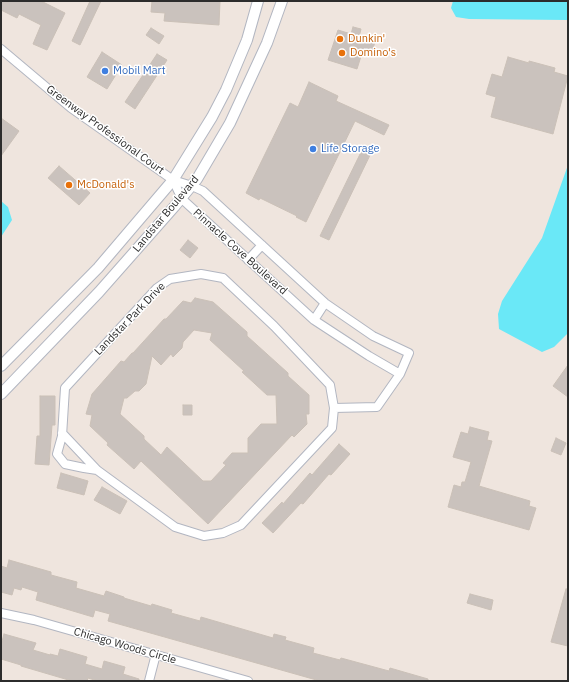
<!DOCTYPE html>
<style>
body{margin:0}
#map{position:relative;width:569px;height:682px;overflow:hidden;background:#efe5de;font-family:"IBM Plex Sans",sans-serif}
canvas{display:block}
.frame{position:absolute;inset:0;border:2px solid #2c2c2c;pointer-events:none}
</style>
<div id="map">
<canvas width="569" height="682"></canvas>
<div class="frame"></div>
</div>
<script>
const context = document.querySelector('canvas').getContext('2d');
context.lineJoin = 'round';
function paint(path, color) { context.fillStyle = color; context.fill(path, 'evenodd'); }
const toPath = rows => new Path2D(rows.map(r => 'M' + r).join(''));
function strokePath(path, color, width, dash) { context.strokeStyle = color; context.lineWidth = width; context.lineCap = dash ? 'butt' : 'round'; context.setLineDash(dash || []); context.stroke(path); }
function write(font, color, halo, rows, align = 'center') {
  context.font = font + ' "IBM Plex Sans",sans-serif'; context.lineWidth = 3; context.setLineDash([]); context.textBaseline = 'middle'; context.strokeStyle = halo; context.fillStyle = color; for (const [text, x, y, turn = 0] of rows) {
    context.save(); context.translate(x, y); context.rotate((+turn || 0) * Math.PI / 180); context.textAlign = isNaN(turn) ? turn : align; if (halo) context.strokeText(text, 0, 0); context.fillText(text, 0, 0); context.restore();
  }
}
const water = toPath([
 [453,1,568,1,568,20,469,19,456,17,451,8],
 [568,165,568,333,554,347,542,352,499,329,498,314,502,301,542,238],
 [1,201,8,207,12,220,1,237]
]);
const building = toPath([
 [1,1,41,1,65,13,47,50,33,44,41,25,19,14,17,18,1,10,1,1],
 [90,1,101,1,80,45,72,41,90,1],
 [152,1,220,1,219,25,164,21,165,13,151,12,152,1],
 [353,27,361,29,359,37,375,42,371,55,362,53,357,69,328,60,338,30,351,34,353,27],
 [151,28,164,36,159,44,146,35,151,28],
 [102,52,122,65,107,89,87,77,102,52],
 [157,54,167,60,135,109,125,102,157,54],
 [508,57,529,63,529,61,555,68,554,72,568,76,553,134,491,117,496,97,486,94,492,74,502,77,508,57],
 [309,82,338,96,336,101,389,125,384,135,355,121,306,222,296,217,297,216,260,198,259,200,246,193,290,103,298,107,309,82],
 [1,118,19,131,1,156,1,118],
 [364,146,372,151,329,240,320,236,364,146],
 [59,166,90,193,79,205,48,178,59,166],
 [188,240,198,248,190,258,180,250,188,240],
 [195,298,213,302,247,332,247,336,288,373,288,376,309,395,309,414,306,414,307,424,294,437,292,435,208,524,141,461,134,469,107,445,108,443,90,426,92,415,86,414,92,394,121,361,124,362,132,353,133,353,164,319,166,319,183,301,191,303,195,298],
 [194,330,212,333,210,340,244,371,242,372,267,395,276,395,277,424,261,424,248,438,248,453,232,453,223,463,226,465,211,481,203,481,167,447,161,455,144,439,144,436,120,414,124,398,127,398,135,391,139,391,146,384,152,356,161,365,171,354,173,357,182,348,183,342,194,330],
 [568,365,568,397,553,386,568,365],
 [40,396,55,396,55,425,52,425,49,465,35,464,37,436,40,436,40,396],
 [183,405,192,405,192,415,183,415,183,405],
 [470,427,489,432,487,440,492,441,479,486,530,501,529,506,536,508,529,530,448,507,454,485,461,487,462,482,465,482,471,462,453,457,461,432,468,434,470,427],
 [556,438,566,443,561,455,551,451,556,438],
 [339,444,350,454,331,475,329,474,303,504,301,503,273,533,262,523,282,502,283,504,310,473,312,475,339,444],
 [61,473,88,481,84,495,57,488,61,473],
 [102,487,127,501,120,514,94,500,102,487],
 [9,560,51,572,51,575,77,582,76,588,104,596,106,591,124,597,124,598,151,606,152,604,172,610,171,613,200,621,201,617,273,638,274,634,286,637,285,640,314,648,313,653,340,660,341,658,389,671,390,668,428,679,428,681,320,681,108,621,110,614,95,610,93,617,36,600,38,592,22,587,21,590,14,588,12,595,1,592,1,566,7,568,9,560],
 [566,589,568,589,568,646,551,642,566,589],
 [470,594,493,600,491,610,467,603,470,594],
 [4,634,36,643,33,650,50,655,50,654,58,656,60,649,87,657,85,664,102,669,104,661,125,667,123,674,139,679,139,681,98,681,88,678,87,681,72,681,21,666,21,665,1,659,1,645,4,634]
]);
const minor = toPath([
 [1,49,71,108,173,180,192,186,203,191,325,303,373,336,409,353,400,374,377,407,334,408,332,428,241,525,223,533,204,536,175,527,97,470,84,468,65,464,57,454,62,436,65,388,157,288,170,279,201,274,223,278,274,326,330,385,334,408],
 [173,180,182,199,314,320,369,356,400,374],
 [248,260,262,245],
 [314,320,325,303],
 [62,433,97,470],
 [1,613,34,620,248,681],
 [149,681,156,654]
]);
const tertiary = toPath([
 [1,366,98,268,173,180,212,117,226,90,247,40,258,1],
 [1,394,99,292,174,207,197,179,230,123,267,43,282,1]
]);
const markers = [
 [340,39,4,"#e8710a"],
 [342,53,4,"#e8710a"],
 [105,71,4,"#3f7fe0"],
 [313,149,4,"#3f7fe0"],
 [69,185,4,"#e8710a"]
];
const foodNames = [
 ["Dunkin'",348,39],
 ["Domino's",350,53],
 ["McDonald's",77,185]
];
const shopNames = [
 ["Mobil Mart",113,71],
 ["Life Storage",321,149]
];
const streetNames = [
 ["Greenway Professional Court",105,130,36],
 ["Landstar Boulevard",166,214,-50],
 ["Pinnacle Cove Boulevard",240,252,42],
 ["Landstar Park Drive",130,319,-46],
 ["Chicago Woods Circle",125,646,16]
];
paint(water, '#6ae8f7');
paint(building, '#cac2bd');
strokePath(building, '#cac0b7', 1);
strokePath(minor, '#b2b6c1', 10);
strokePath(tertiary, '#b2b6c1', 12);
strokePath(minor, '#fff', 8);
strokePath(tertiary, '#fff', 10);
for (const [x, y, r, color] of markers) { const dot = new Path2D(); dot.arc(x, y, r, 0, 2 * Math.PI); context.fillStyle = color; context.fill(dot); strokePath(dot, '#fff', 1.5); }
write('11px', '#c56008', '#fff', foodNames, 'left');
write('11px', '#366cbe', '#fff', shopNames, 'left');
write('11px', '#2c2c2c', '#fff', streetNames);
</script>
